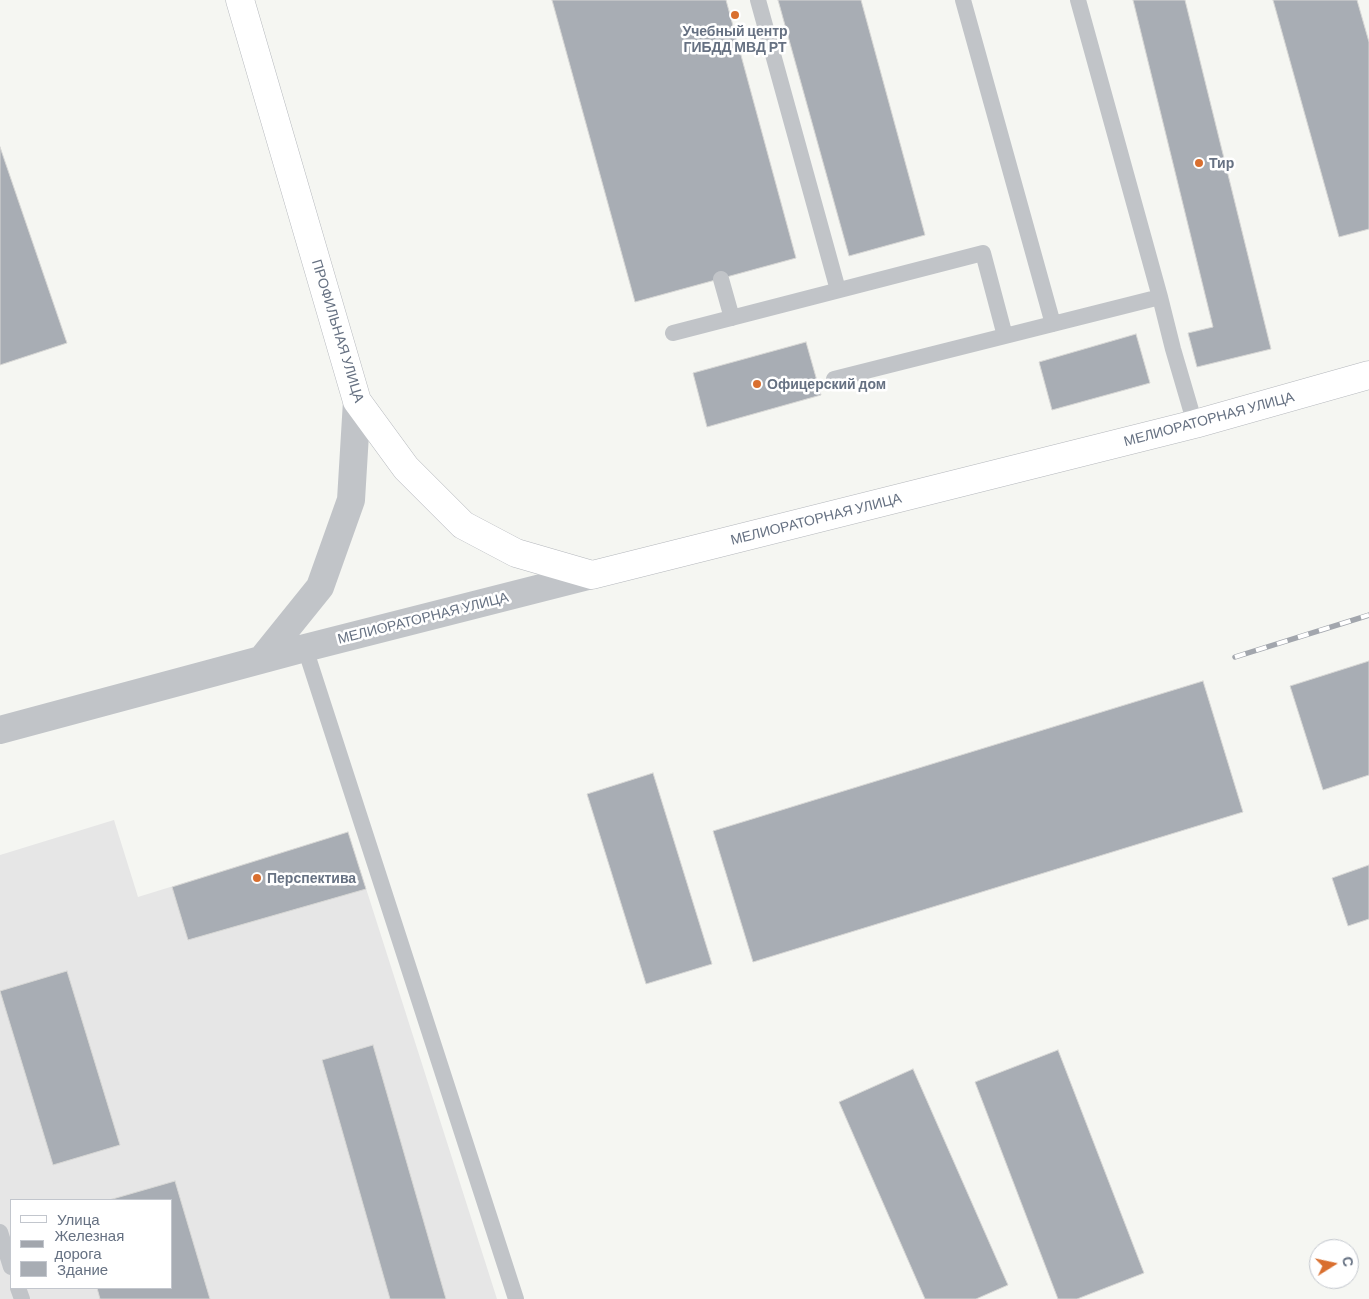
<!DOCTYPE html>
<meta charset="utf-8">
<style>
body{margin:0}
#map{position:relative;width:1369px;height:1299px;overflow:hidden;background:#f5f6f2;font-family:Barlow,sans-serif}
canvas{display:block}
.legend{position:absolute;left:10px;top:1199px;width:162px;height:90px;box-sizing:border-box;background:#fff;border:1px solid #c2c6cd;margin:0;padding:6px 9px;list-style:none;font-size:15px;color:#667182}
.legend li{display:flex;align-items:center;gap:10px;height:25px}
.legend b{width:25px;border:1px solid #c2c6cd}
.north{position:absolute;left:1309px;top:1239px;width:50px;height:50px;box-sizing:border-box;background:#fff;border:1px solid #c2c6cd;border-radius:50%;rotate:80deg;font-size:14px;font-weight:700;line-height:20px;text-align:center;color:#667182}
.north::after{content:'';display:block;margin:auto;width:18px;height:22px;background:#d96f2f;clip-path:polygon(50% 0,100% 100%,50% 72%,0 100%)}
</style>
<div id="map">
<canvas width="1369" height="1299"></canvas>
<ul class="legend">
<li><b style="height:6px;background:#fff"></b>Улица</li>
<li><b style="height:6px;background:#a2a6ad"></b>Железная дорога</li>
<li><b style="height:14px;background:#a8adb4"></b>Здание</li>
</ul>
<div class="north">С</div>
</div>
<script>
const context = document.querySelector('canvas').getContext('2d');
context.lineJoin = 'round';
function paint(path, color) { context.fillStyle = color; context.fill(path, 'evenodd'); }
const toPath = rows => new Path2D(rows.map(r => 'M' + r).join(''));
function strokePath(path, color, width, dash) { context.strokeStyle = color; context.lineWidth = width; context.lineCap = dash ? 'butt' : 'round'; context.setLineDash(dash || []); context.stroke(path); }
function write(font, color, halo, rows, align = 'center') {
  context.font = font + ' Barlow,sans-serif'; context.lineWidth = 5; context.setLineDash([]); context.textBaseline = 'middle'; context.strokeStyle = halo; context.fillStyle = color; for (const [text, x, y, turn = 0] of rows) {
    context.save(); context.translate(x, y); context.rotate((+turn || 0) * Math.PI / 180); context.textAlign = isNaN(turn) ? turn : align; if (halo) context.strokeText(text, 0, 0); context.fillText(text, 0, 0); context.restore();
  }
}
const built = toPath([
 [114,820,138,897,348,832,497,1299,0,1299,0,855],
 [11,1200,171,1200,171,1288,11,1288]
]);
const building = toPath([
 [552,0,726,0,796,258,635,302,552,0],
 [778,0,861,0,925,235,849,256,778,0],
 [1133,0,1185,0,1271,349,1197,367,1188,333,1213,327,1133,0],
 [1273,0,1357,0,1369,42,1369,229,1339,237,1273,0],
 [0,147,67,343,0,365,0,147],
 [1136,334,1150,383,1052,410,1039,362,1136,334],
 [806,342,821,395,707,427,693,373,806,342],
 [1369,661,1369,775,1323,790,1290,686,1369,661],
 [1203,681,1243,812,753,962,713,831,1203,681],
 [653,773,712,964,646,984,587,794,653,773],
 [348,832,366,889,188,940,172,887,348,832],
 [1369,865,1369,919,1348,926,1332,878,1369,865],
 [67,971,120,1145,53,1165,0,991,67,971],
 [373,1045,446,1299,390,1299,322,1060,373,1045],
 [1058,1050,1144,1273,1077,1299,1058,1299,975,1082,1058,1050],
 [913,1069,1008,1285,976,1299,925,1299,839,1102,913,1069],
 [175,1181,210,1299,100,1299,97,1288,171,1288,171,1200,109,1200,175,1181]
]);
const lane = toPath([
 [758,0,838,290],
 [963,0,1053,324],
 [1078,0,1160,297,1173,349,1195,424],
 [721,279,732,318],
 [673,333,983,253,1005,336,1160,297],
 [834,379,1005,336],
 [305,648,516,1299],
 [0,1232,11,1267],
 [18,1288,22,1299]
]);
const street = toPath([
 [262,659,320,587,351,500,357,401],
 [0,730,305,648,592,575]
]);
const secondary = toPath([
 [240,0,357,401,406,468,463,525,516,553,592,575,1195,424,1369,375]
]);
const rail = toPath([
 [1235,657,1369,615]
]);
const markers = [
 [735,15,5,"#d96f2f"],
 [1199,163,5,"#d96f2f"],
 [757,384,5,"#d96f2f"],
 [257,878,5,"#d96f2f"]
];
const poiNames = [
 ["Учебный центр",735,31,"center"],
 ["ГИБДД МВД РТ",735,47,"center"],
 ["Тир",1209,163],
 ["Офицерский дом",767,384],
 ["Перспектива",267,878]
];
const streetNames = [
 ["ПРОФИЛЬНАЯ УЛИЦА",338,331,73],
 ["МЕЛИОРАТОРНАЯ УЛИЦА",1209,419,-15],
 ["МЕЛИОРАТОРНАЯ УЛИЦА",816,519,-14],
 ["МЕЛИОРАТОРНАЯ УЛИЦА",423,618,-14]
];
paint(built, '#e6e6e6');
paint(building, '#a8adb4');
strokePath(building, '#d7d7d5', 1);
strokePath(secondary, '#b4b7bc', 29);
strokePath(lane, '#c1c4c8', 16);
strokePath(street, '#c1c4c8', 28);
strokePath(secondary, '#fff', 28);
strokePath(rail, '#a2a6ad', 5.5);
strokePath(rail, '#fff', 4, [11]);
for (const [x, y, r, color] of markers) { const dot = new Path2D(); dot.arc(x, y, r, 0, 2 * Math.PI); context.fillStyle = color; context.fill(dot); strokePath(dot, '#fff', 2); }
write('bold 14px', '#667182', '#fff', poiNames, 'left');
write('14px', '#667182', '#fff', streetNames);
</script>
